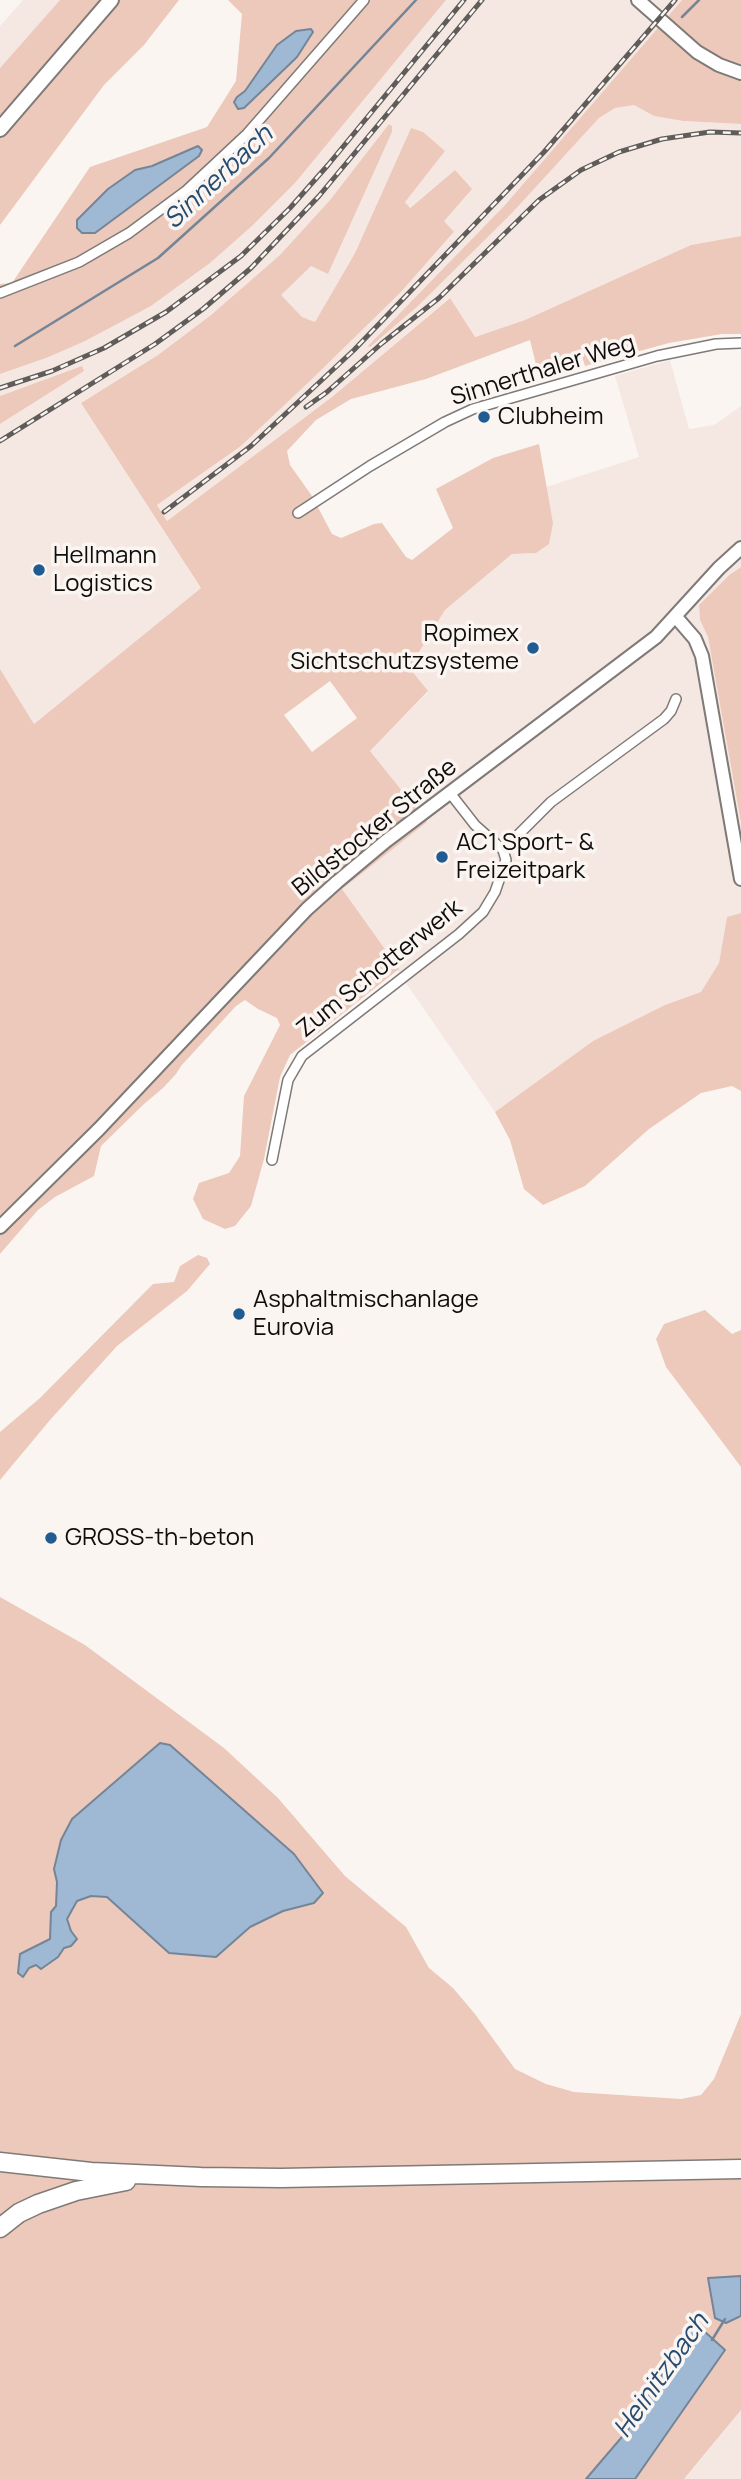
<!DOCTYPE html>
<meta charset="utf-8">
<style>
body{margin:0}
canvas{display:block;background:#fbf5f2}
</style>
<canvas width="741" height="2479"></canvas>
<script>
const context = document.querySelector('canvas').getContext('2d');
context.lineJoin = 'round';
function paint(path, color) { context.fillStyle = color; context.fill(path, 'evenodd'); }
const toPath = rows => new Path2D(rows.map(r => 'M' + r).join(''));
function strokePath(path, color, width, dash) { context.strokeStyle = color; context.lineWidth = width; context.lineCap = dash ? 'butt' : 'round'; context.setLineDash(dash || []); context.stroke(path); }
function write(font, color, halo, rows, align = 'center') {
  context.font = font + ' Manrope,sans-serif'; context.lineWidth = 7; context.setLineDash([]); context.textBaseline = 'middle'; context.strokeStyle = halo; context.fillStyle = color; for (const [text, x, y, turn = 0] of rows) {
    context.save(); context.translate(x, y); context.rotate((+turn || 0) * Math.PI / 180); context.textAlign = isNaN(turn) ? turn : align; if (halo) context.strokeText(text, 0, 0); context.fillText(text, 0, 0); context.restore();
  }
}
const built = toPath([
 [23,0,60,0,0,68,0,26],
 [446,0,682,0,505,205,368,346,418,306,512,213,599,118,615,108,634,105,654,116,683,121,741,124,741,236,691,245,525,320,474,337,449,298,332,397,167,521,157,505,241,446,311,380,400,293,454,233,444,221,455,170,409,208,405,201,444,151,411,128,355,253,315,322,302,317,280,295,311,265,328,274,392,132,392,126,389,124,330,200,280,255,211,315,158,355,81,403,201,588,34,724,0,669,0,424,84,371,81,367,0,396,0,374,46,358,151,306,210,263,252,226,295,183],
 [670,360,689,429,714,425,741,406,741,567,728,575,699,605,700,620,708,637,741,823,741,913,727,917,719,963,701,992,665,1005,593,1041,495,1112,341,889,427,822,370,751,428,692,411,670,419,652,445,610,512,554,536,553,553,523,546,487,639,457,615,376],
 [741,2410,741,2479,684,2479,696,2465]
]);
const green = toPath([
 [60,0,179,0,144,45,104,85,0,225,0,68],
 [228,0,446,0,295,183,252,226,210,263,151,306,85,341,46,358,0,374,0,284,12,283,90,167,207,127,236,81,242,14],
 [313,33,297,57,281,73,237,97,245,91,277,45],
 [202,150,199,156,95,233,135,170],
 [682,0,741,0,741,124,683,121,654,116,634,105,615,108,599,118,512,213,418,306,370,347,368,346,505,205],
 [389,124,392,126,392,132,328,274,311,266,281,295,302,317,315,322,355,253,411,128,423,132,445,151,405,202,410,208,455,170,472,189,444,221,454,232,400,293,311,380,241,446,157,505,167,521,332,397,450,298,475,337,525,320,691,245,741,236,741,334,722,334,669,343,585,366,582,356,545,374,537,369,530,340,426,379,351,399,316,420,287,451,290,465,312,496,332,534,341,538,374,524,382,523,406,557,412,560,453,528,436,489,493,458,539,444,553,523,549,544,536,553,512,554,445,610,419,652,411,670,428,691,370,751,427,822,342,889,399,969,290,1055,280,1077,264,1159,251,1206,235,1226,225,1229,203,1219,193,1199,199,1183,229,1173,240,1156,244,1096,280,1025,277,1018,258,1009,245,1000,236,1006,181,1066,176,1074,163,1088,144,1104,101,1146,94,1176,55,1197,38,1210,0,1254,0,669,34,724,201,588,81,403,158,355,211,315,280,255,330,200],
 [330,681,357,718,312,752,284,715],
 [82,366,84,371,0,424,0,396],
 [741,567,741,823,708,637,700,620,699,605,729,575],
 [741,913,741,1091,732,1086,701,1093,649,1129,585,1186,543,1205,524,1189,510,1140,495,1112,593,1041,665,1005,701,992,719,963,727,917],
 [198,1255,207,1258,210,1264,187,1291,117,1346,50,1420,0,1480,0,1432,40,1398,153,1284,174,1282,180,1266],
 [705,1310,732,1334,741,1330,741,1467,666,1367,656,1339,664,1324],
 [0,1597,85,1645,224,1748,278,1798,345,1876,406,1927,429,1968,453,1988,475,2014,515,2069,546,2084,574,2092,681,2099,701,2095,714,2079,741,2014,741,2410,684,2479,0,2479]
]);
const water = toPath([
 [311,29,313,32,297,57,244,108,238,109,234,102,237,97,245,91,277,45,296,31,311,29],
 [198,146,202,150,199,156,95,233,82,233,77,228,77,220,108,189,135,170,152,166,198,146],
 [160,1743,170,1745,294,1854,323,1893,314,1903,283,1911,250,1927,216,1957,169,1953,107,1897,91,1896,77,1901,67,1919,71,1931,77,1939,71,1946,64,1948,58,1957,41,1969,36,1965,29,1968,23,1977,18,1973,20,1954,50,1939,51,1912,56,1906,57,1882,54,1869,61,1840,72,1819,160,1743],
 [741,2276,741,2316,726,2323,715,2318,708,2278,741,2276],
 [694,2322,725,2350,635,2479,586,2479,627,2431,694,2322]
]);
const stream = toPath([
 [682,17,699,0],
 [15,346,158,258,269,158,416,0],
 [712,2340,725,2319]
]);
const street = toPath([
 [0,293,79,262,129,233,187,190,247,134,364,0],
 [298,513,370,466,445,422,473,409,657,356,716,344,741,343],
 [503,850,551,802,664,719,671,711,676,699],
 [272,1160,288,1080,302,1056,459,934,483,912,495,892,506,860,503,850,475,825,450,793]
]);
const secondary = toPath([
 [638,0,697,52,719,65,741,73],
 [676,617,695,639,702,656,741,879],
 [0,1227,99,1129,307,909,337,882,386,841,656,637,719,568,741,548]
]);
const primary = toPath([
 [0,129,111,0]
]);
const highway = toPath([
 [0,2162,91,2172,201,2177,281,2178,741,2169],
 [0,2228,19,2213,38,2204,76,2191,126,2181]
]);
const rail = toPath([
 [0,388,52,371,104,348,166,312,241,256,290,208,328,165,464,0],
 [306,407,327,392,381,344,439,298,539,200,581,170,619,152,662,139,710,132,741,133],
 [0,441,155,344,203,309,251,268,319,196,482,0],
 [164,512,251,446,354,350,544,152,675,0]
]);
const markers = [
 [484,417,7,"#205b92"],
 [39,570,7,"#205b92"],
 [533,648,7,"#205b92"],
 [442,857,7,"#205b92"],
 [239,1314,7,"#205b92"],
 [51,1538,7,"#205b92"]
];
const streetNames = [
 ["Sinnerthaler Weg",543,371,-17],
 ["Bildstocker Straße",375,828,-39],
 ["Zum Schotterwerk",380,969,-39]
];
const poiNames = [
 ["Clubheim",498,417],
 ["Hellmann",53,556],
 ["Logistics",53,584],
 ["Ropimex",519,634,"right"],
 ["Sichtschutzsysteme",519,662,"right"],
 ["AC1 Sport- &",456,843],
 ["Freizeitpark",456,871],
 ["Asphaltmischanlage",253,1300],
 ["Eurovia",253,1328],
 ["GROSS-th-beton",65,1538]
];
const waterNames = [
 ["Sinnerbach",219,178,-43],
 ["Heinitzbach",662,2376,-55]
];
paint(built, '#f5e8e2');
paint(green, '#ecc9ba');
paint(water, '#9fb9d4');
strokePath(water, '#748598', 2);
strokePath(stream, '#748598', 2.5);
strokePath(street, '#7f7a77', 12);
strokePath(secondary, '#7f7a77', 16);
strokePath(primary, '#7f7a77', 18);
strokePath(highway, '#7f7a77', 21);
strokePath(street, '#fff', 9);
strokePath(secondary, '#fff', 12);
strokePath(primary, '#fff', 14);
strokePath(highway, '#fff', 18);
strokePath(rail, '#5f5c5a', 5);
strokePath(rail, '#fbf5f2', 2.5, [8]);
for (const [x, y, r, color] of markers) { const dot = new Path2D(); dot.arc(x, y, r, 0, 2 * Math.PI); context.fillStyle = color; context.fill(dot); strokePath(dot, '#fbf5f2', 2.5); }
write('24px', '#0f0d0c', '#fbf5f2', streetNames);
write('24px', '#0f0d0c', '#fbf5f2', poiNames, 'left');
write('italic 26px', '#244b71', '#fbf5f2', waterNames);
</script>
